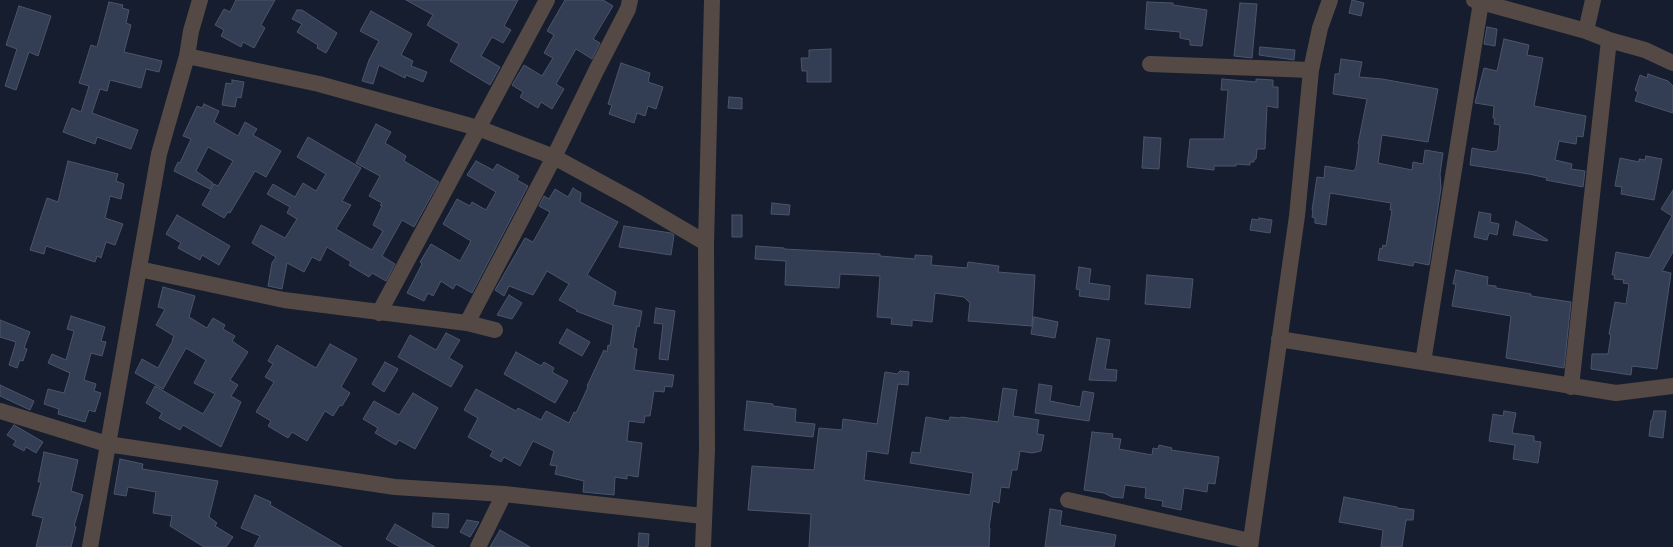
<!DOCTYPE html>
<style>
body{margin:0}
canvas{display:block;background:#151d2f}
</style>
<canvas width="1673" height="547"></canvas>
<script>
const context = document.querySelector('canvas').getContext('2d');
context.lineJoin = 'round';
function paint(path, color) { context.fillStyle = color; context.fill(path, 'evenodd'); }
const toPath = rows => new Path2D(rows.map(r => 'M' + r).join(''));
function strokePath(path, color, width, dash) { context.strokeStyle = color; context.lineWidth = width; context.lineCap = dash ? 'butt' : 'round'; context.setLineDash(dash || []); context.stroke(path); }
const building = toPath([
 [236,0,275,0,261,25,265,28,254,48,243,42,241,47,221,36,224,30,215,25,224,9,230,12,236,0],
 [406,0,518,0,504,26,511,30,503,43,492,37,481,56,500,67,490,85,450,61,459,44,427,25,433,15,406,0],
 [565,0,603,0,613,6,593,39,600,43,592,59,576,49,556,84,564,89,552,109,541,102,538,108,520,97,523,92,512,85,524,65,542,76,553,58,544,53,554,35,547,31,565,0],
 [1352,0,1364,3,1361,16,1349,13,1352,0],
 [109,2,123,5,122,8,129,10,126,23,131,25,124,52,162,61,159,72,146,69,141,88,110,80,107,91,100,89,92,113,138,130,131,149,97,137,95,144,63,132,72,108,81,112,89,86,79,83,91,45,97,47,109,2],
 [1147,2,1173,3,1173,5,1207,10,1202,46,1190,45,1190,40,1180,38,1180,32,1145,29,1147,2],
 [1240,3,1257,4,1252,58,1234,56,1240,3],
 [19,6,51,16,38,56,29,52,16,90,5,86,17,49,6,45,19,6],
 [297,10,302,10,337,33,326,53,317,48,318,45,297,32,302,24,292,19,297,10],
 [371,11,412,34,401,55,413,61,411,66,427,72,423,82,406,75,405,78,379,65,373,84,362,81,369,60,379,41,360,31,371,11],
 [1487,27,1497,29,1495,46,1484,44,1487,27],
 [1504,39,1529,45,1527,55,1543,58,1534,106,1586,116,1583,137,1577,136,1576,144,1559,141,1555,160,1572,164,1571,169,1585,171,1583,187,1546,180,1547,178,1529,174,1470,165,1472,148,1494,152,1494,151,1497,151,1498,147,1500,125,1494,124,1495,119,1493,118,1494,106,1475,103,1484,68,1497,71,1504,39],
 [1260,47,1295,50,1294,60,1259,55,1260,47],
 [831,49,831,82,807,82,807,71,802,71,801,58,809,58,809,50,831,49],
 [1341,59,1362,62,1359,77,1382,79,1438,89,1428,142,1382,135,1378,163,1412,170,1413,162,1423,164,1425,150,1443,153,1440,174,1441,188,1429,265,1414,262,1413,266,1378,260,1380,248,1382,249,1383,245,1386,246,1392,210,1390,210,1391,203,1330,193,1326,225,1315,223,1315,218,1312,217,1313,211,1312,210,1317,177,1324,178,1325,166,1354,171,1356,167,1359,144,1358,144,1367,99,1333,94,1335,74,1339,74,1341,59],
 [621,63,650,73,648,82,663,87,656,109,648,106,645,116,637,113,634,123,609,114,612,105,608,104,621,63],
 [1648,74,1668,81,1673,86,1673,113,1635,101,1638,92,1635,90,1640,75,1647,78,1648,74],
 [1222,79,1256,82,1256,79,1273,80,1273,87,1278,87,1278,108,1267,106,1265,149,1257,149,1256,159,1254,159,1254,162,1250,162,1250,165,1236,164,1236,166,1214,166,1214,170,1187,167,1190,139,1224,139,1228,90,1221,90,1222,79],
 [232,80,244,82,241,98,237,97,235,107,222,105,226,83,232,84,232,80],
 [729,97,742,98,742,109,728,108,729,97],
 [204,104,219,111,214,122,238,136,245,122,257,129,253,135,281,151,266,177,255,171,230,213,228,212,224,218,202,205,214,184,218,186,233,161,208,147,196,171,213,183,210,189,174,171,178,162,180,163,191,139,183,136,197,106,202,108,204,104],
 [376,124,391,132,385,143,406,156,404,161,439,182,414,227,402,220,382,256,395,264,386,281,372,273,369,277,349,265,351,262,327,247,320,261,312,257,304,272,287,263,282,289,268,286,272,263,276,257,252,243,261,225,285,238,297,219,287,213,290,207,267,194,273,184,295,197,303,183,316,191,326,174,297,157,308,137,361,168,342,201,351,205,336,229,372,250,383,231,373,225,382,206,380,205,382,203,369,196,380,176,356,163,376,124],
 [1144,137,1161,138,1159,169,1142,168,1144,137],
 [1646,156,1662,159,1654,200,1621,194,1622,187,1615,186,1620,158,1639,162,1639,159,1645,160,1646,156],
 [68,161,118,174,116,181,124,184,121,199,110,196,105,218,123,224,115,245,106,242,101,258,97,256,95,262,46,246,44,254,30,250,47,198,58,202,68,161],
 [476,161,493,170,497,164,519,176,517,180,528,186,472,293,456,284,453,289,441,281,433,296,428,293,424,301,407,293,422,264,420,262,431,244,460,261,471,241,443,224,457,199,470,206,472,202,486,210,496,192,467,175,476,161],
 [573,188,581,193,580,202,618,222,587,275,616,292,613,305,642,311,639,327,637,326,633,348,637,349,634,370,674,375,672,387,665,386,664,392,654,391,650,416,645,416,644,423,629,421,627,441,642,443,638,477,627,475,627,479,615,477,614,495,583,492,584,481,555,474,557,466,550,465,554,451,533,441,520,466,504,457,501,462,490,456,493,451,468,437,478,418,464,410,476,389,516,411,518,408,541,420,546,411,569,423,574,412,576,413,588,387,587,386,604,350,607,352,608,345,610,346,613,325,576,311,577,310,559,300,569,284,547,271,533,295,509,286,504,296,495,290,525,238,533,242,550,212,539,206,544,196,549,199,555,189,568,197,573,188],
 [1673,190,1673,252,1662,271,1671,273,1657,369,1632,366,1631,375,1591,369,1592,354,1608,354,1611,335,1609,334,1615,302,1626,304,1629,284,1623,283,1624,280,1614,279,1615,275,1612,275,1616,252,1649,258,1672,216,1661,209,1673,190],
 [772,203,790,205,789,215,771,214,772,203],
 [1479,212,1491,214,1490,222,1499,224,1497,235,1489,233,1487,240,1474,237,1479,212],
 [177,215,230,246,219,265,202,255,200,260,178,248,181,243,166,234,177,215],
 [732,215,742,215,742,237,732,237,732,215],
 [1259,218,1272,220,1270,233,1250,230,1252,219,1259,220,1259,218],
 [1516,221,1548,240,1547,241,1513,235,1516,221],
 [624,226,671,233,674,235,671,255,619,247,624,226],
 [756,246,784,248,784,249,880,254,880,256,915,259,915,255,932,256,931,265,967,268,968,262,999,266,998,272,1035,275,1032,326,968,321,970,303,964,297,935,293,932,322,912,320,912,326,891,324,892,318,877,317,880,276,840,274,839,288,785,285,786,261,755,259,756,246],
 [1079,267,1091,269,1089,283,1110,286,1109,300,1079,296,1080,290,1076,289,1079,267],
 [1456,270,1488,277,1487,285,1496,286,1496,288,1531,294,1531,296,1571,302,1564,368,1506,358,1511,316,1452,306,1456,284,1453,284,1456,270],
 [1147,275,1193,279,1190,308,1145,304,1147,275],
 [163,287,195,296,189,317,207,328,213,318,225,325,223,329,235,336,232,341,248,352,230,380,238,385,231,396,241,402,221,447,183,425,180,430,159,418,162,413,146,403,155,386,203,414,215,394,194,383,206,360,186,348,163,389,135,373,142,359,158,368,173,340,172,340,174,336,156,325,165,309,158,307,163,287],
 [509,295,522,303,512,319,497,315,509,295],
 [656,308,675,311,668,360,659,359,663,324,654,323,656,308],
 [71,316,105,327,101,341,106,342,102,356,91,353,84,380,96,384,94,391,101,393,95,412,89,410,85,422,58,414,59,409,44,404,48,389,64,393,70,373,48,363,52,354,66,360,74,331,67,329,71,316],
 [1034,317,1058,322,1055,338,1031,334,1034,317],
 [0,320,30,332,24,348,27,349,23,361,20,360,17,368,9,365,16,342,0,337,0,320],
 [567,329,590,342,582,356,559,343,567,329],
 [446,333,460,340,449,358,463,366,451,387,398,357,410,335,436,350,446,333],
 [1097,338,1110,340,1105,369,1117,370,1116,381,1089,380,1097,338],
 [330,344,357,359,341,387,350,393,342,406,340,405,333,416,325,411,307,441,292,432,288,438,268,426,271,421,256,412,274,382,265,377,273,364,268,361,277,345,316,368,330,344],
 [516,352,541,366,544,362,554,368,552,372,568,381,555,403,504,374,516,352],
 [385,362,398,369,384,392,372,384,385,362],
 [900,371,909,372,908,385,898,384,888,454,867,451,864,480,970,495,973,473,910,463,912,452,920,453,926,417,949,421,950,417,960,418,961,417,998,422,1003,388,1017,390,1013,416,1039,420,1037,434,1044,435,1041,451,1032,453,1020,451,1017,470,1012,470,1009,488,1001,487,999,503,993,501,989,528,990,528,989,547,809,547,811,514,748,510,752,466,814,470,819,428,842,430,843,419,877,424,885,372,897,374,900,371],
 [1039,384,1052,386,1050,401,1080,407,1083,391,1094,393,1089,421,1035,413,1039,384],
 [0,385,34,401,30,410,0,396,0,385],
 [413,393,438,408,415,449,399,440,396,445,375,433,378,428,363,419,374,401,399,415,413,393],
 [747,401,773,404,773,406,796,409,795,422,815,424,813,437,744,430,747,401],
 [1504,411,1516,413,1512,433,1534,436,1534,441,1541,442,1538,463,1513,459,1515,445,1489,441,1493,414,1503,416,1504,411],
 [1654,411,1666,411,1663,438,1649,436,1651,420,1652,420,1654,411],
 [14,425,43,442,36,453,26,447,24,451,13,445,16,441,7,435,14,425],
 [1092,432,1113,434,1112,438,1121,439,1119,449,1152,455,1153,448,1158,449,1159,445,1172,448,1171,450,1219,457,1215,484,1208,483,1207,492,1184,488,1181,510,1162,506,1163,501,1145,498,1146,488,1125,485,1123,498,1112,497,1104,493,1084,490,1092,432],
 [44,452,78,460,71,491,83,495,74,526,76,527,71,547,36,547,43,518,32,515,41,482,38,482,44,452],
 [120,459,143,464,142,469,218,481,209,517,217,523,215,526,233,537,226,547,204,547,170,526,172,516,153,513,156,492,128,487,126,496,114,494,120,459],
 [255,495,271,502,270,505,342,547,254,547,260,536,241,528,255,495],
 [1344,497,1397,507,1397,508,1414,510,1413,520,1406,520,1402,547,1381,547,1383,530,1339,522,1344,497],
 [1050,509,1062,511,1060,525,1116,535,1114,547,1045,547,1050,509],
 [433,513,449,514,448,528,432,527,433,513],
 [467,520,479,522,470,537,460,532,467,520],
 [395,524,435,547,400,547,386,539,395,524],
 [500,530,530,547,490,547,500,530],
 [639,533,649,534,648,547,638,547,639,533]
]);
const minor = toPath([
 [1474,0,1586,31,1609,40,1645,50,1673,63],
 [1586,31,1593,0],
 [187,56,319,84,478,128,554,157,633,200,706,243],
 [1150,64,1311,70],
 [139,269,284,300,467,323,495,330],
 [379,313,547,0],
 [467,323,554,157,597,69,628,9,630,0],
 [1279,339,1616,393,1673,386],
 [1423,362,1481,2],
 [1571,387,1609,40],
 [0,411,107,444,395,487,504,494,703,516],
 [1068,500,1250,541],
 [90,547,159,154,187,56,191,31,200,0],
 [478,547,504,494],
 [703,547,707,450,706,243,712,0],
 [1250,547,1297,216,1311,70,1320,28,1330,0]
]);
paint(building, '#333d53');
strokePath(building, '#4b556a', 1);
strokePath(minor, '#544944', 16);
</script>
